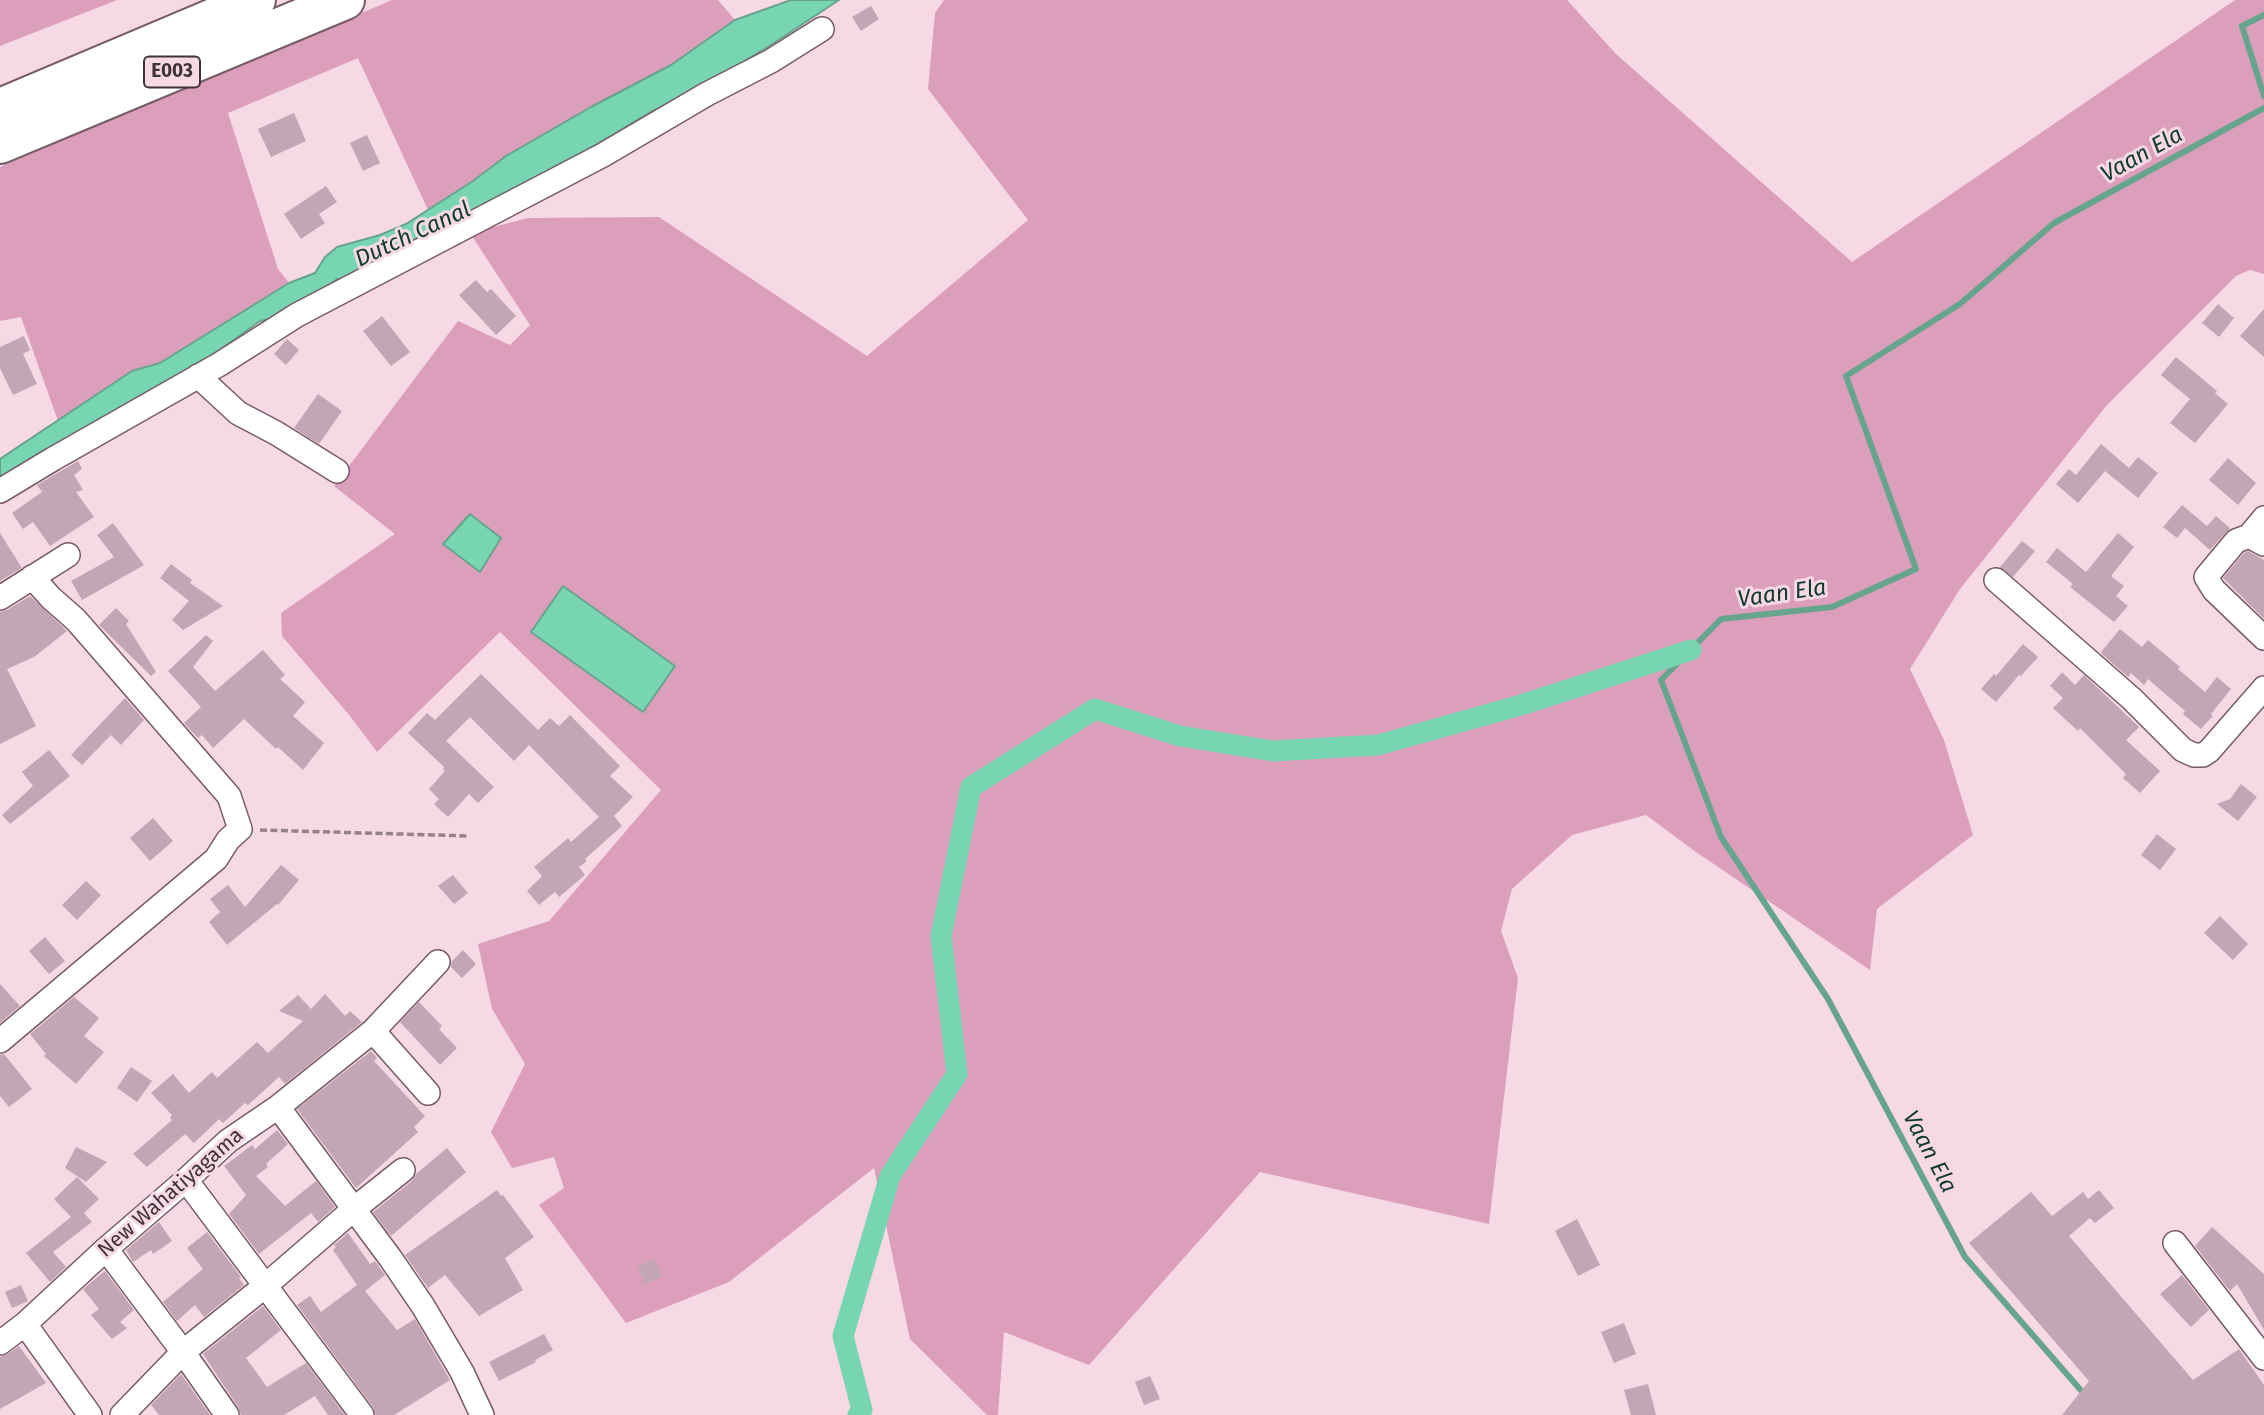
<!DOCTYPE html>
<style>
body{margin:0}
canvas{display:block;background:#f7d8e5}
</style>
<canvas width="2264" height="1415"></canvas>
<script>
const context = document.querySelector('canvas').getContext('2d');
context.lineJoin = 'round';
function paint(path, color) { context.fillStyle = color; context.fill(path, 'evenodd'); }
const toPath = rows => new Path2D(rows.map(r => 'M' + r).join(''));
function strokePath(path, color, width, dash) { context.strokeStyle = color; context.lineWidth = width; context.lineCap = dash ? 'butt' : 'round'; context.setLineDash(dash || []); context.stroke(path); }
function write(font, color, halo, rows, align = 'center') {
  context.font = font + ' "Fira Sans",sans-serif'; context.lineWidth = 6; context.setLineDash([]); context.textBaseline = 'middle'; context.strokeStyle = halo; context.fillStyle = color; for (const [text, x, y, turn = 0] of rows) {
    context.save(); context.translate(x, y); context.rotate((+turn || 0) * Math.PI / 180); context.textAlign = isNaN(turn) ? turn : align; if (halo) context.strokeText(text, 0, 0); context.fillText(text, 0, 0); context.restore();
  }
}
const green = toPath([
 [0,0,117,0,0,46],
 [392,0,718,0,735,20,671,65,591,107,506,156,473,181,428,210,358,58,228,113,278,269,289,283,160,363,132,372,58,421,21,317,0,321,0,167],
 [944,0,1567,0,1616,54,1852,262,2235,0,2264,0,2264,274,2250,270,2236,276,2107,405,1960,589,1910,669,1944,740,1973,835,1877,909,1870,970,1696,852,1646,815,1572,835,1512,889,1501,931,1518,978,1489,1224,1260,1172,1089,1365,1004,1332,998,1415,987,1415,910,1339,874,1168,729,1282,626,1323,539,1205,564,1188,554,1157,512,1168,491,1132,525,1064,492,1009,478,944,549,921,661,790,500,632,377,752,350,716,282,636,281,613,395,534,334,486,458,321,510,345,530,325,470,233,528,218,659,217,867,356,1028,220,928,89,935,13]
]);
const water = toPath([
 [791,0,839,0,774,43,712,81,649,113,562,165,369,263,363,273,354,281,337,279,317,294,277,317,260,321,188,373,0,480,0,459,132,371,160,363,289,283,315,273,325,257,337,247,380,235,406,224,473,181,506,156,591,107,671,65,735,20,791,0],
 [470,514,501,538,480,572,443,544,470,514],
 [563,586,675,666,643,712,531,632,563,586]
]);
const stream = toPath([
 [2264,15,2242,26,2264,96],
 [2085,1395,1965,1257,1828,999,1721,837,1661,680,1721,619,1832,607,1916,569,1846,376,1960,304,2054,223,2264,108],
 [862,1410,865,1415]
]);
const canal = toPath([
 [858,1415,862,1410,843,1336,890,1176,957,1074,941,936,971,787,1095,709,1180,736,1273,751,1378,745,1521,705,1691,650]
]);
const building = toPath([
 [871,6,879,19,861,31,852,17],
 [294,113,306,141,271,157,258,129],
 [367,135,380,163,363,171,350,143],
 [326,186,337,202,319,214,325,223,301,239,284,214],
 [476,280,487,292,491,289,516,316,496,335,459,295],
 [2218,304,2234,318,2219,337,2202,323],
 [2264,309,2264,357,2240,336],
 [382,316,410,352,391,366,363,331],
 [24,336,30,350,23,354,37,384,13,395,0,368,0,347],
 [287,339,299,350,286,365,274,354],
 [2176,357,2217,391,2215,393,2228,404,2195,443,2170,423,2190,399,2161,375],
 [318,394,342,411,319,444,294,428],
 [2101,444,2129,468,2138,457,2158,473,2138,498,2105,471,2078,503,2056,484,2069,469,2076,475],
 [2228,458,2256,483,2238,505,2209,480],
 [78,461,82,469,74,475,83,490,76,492,94,517,50,546,33,522,23,529,12,513,42,492,37,485],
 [2182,505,2207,526,2216,516,2230,528,2210,550,2185,528,2177,538,2163,527],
 [113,523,144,565,82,600,71,581,114,557,97,535],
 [0,533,22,568,0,581],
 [2118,533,2134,547,2111,576,2124,586,2116,596,2128,606,2114,622,2070,587,2073,584,2046,562,2057,548,2086,572],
 [2022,541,2035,551,2013,577,2000,567],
 [2248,551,2264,560,2264,619,2223,578,2244,553],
 [171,564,192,580,190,583,223,606,183,630,172,620,189,601,160,578],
 [30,596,67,631,34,657,7,669,36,726,0,744,0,612,7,610],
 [116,608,129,621,126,624,156,672,151,676,99,625],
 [2120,629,2142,647,2148,640,2180,667,2178,669,2205,692,2217,677,2231,689,2211,714,2213,716,2201,729,2183,714,2185,711,2148,679,2144,685,2131,673,2128,677,2103,655,2101,652],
 [206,635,213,641,193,667,215,691,263,650,285,675,280,679,305,702,293,716,324,743,303,770,278,747,276,749,244,719,213,748,202,735,198,738,184,723,201,707,168,671],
 [2023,644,2038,657,2021,676,2019,675,1996,702,1981,689,1994,674,1996,676],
 [2062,672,2075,685,2084,675,2139,727,2126,740,2160,771,2140,793,2123,778,2126,774,2080,728,2078,731,2053,708,2063,698,2050,686],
 [481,674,538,730,550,718,559,726,570,715,620,766,610,776,633,797,614,816,622,826,585,859,587,861,579,867,585,875,559,897,555,892,539,905,527,891,542,876,534,867,568,838,571,842,599,817,529,745,514,761,470,717,446,741,494,787,478,803,469,794,448,817,434,804,439,799,429,789,445,771,443,769,444,767,408,733,427,713,435,720],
 [125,698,144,720,121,745,111,735,82,765,71,755],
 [49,750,70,776,10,824,2,815,33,786,22,772],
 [2241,784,2257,797,2238,821,2217,804,2230,799],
 [153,818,173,841,150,861,130,838],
 [2157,834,2176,849,2160,870,2141,855],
 [281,865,299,880,278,905,277,904,227,945,209,922,220,912,210,899,228,885,245,907],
 [453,875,468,893,454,904,438,886],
 [86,881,101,895,77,920,62,905],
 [2220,916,2248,944,2233,960,2204,933],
 [45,937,65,961,49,974,29,951],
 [463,950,476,964,462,978,451,967,452,961],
 [0,984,20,1006,0,1023],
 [325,994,345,1016,350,1011,362,1022,285,1084,279,1077,248,1105,245,1103,223,1123,219,1119,194,1143,185,1134,147,1167,133,1154,172,1120,170,1118,172,1115,151,1093,173,1074,189,1093,212,1072,217,1078,257,1042,268,1053,303,1021,279,1011,298,995,311,1009],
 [74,997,99,1018,84,1036,104,1052,76,1084,44,1056,46,1054,30,1034],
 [419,1002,442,1026,439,1029,457,1048,440,1065,400,1022],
 [371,1051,377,1058,374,1061,425,1116,414,1127,418,1132,356,1188,297,1109],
 [4,1054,32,1089,9,1107,0,1096,0,1055],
 [131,1067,152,1081,137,1102,117,1088],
 [277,1130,288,1144,266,1164,268,1167,256,1176,285,1206,316,1181,335,1207,318,1222,311,1213,259,1254,229,1214,246,1195,224,1166,252,1145,255,1149],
 [76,1147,107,1162,86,1182,65,1168],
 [447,1148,466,1172,391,1236,373,1212,412,1181,416,1174],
 [77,1177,99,1199,84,1213,92,1222,53,1252,66,1267,50,1282,26,1253,71,1217,54,1199],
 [497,1190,501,1196,503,1195,534,1237,505,1258,523,1290,479,1316,445,1275,428,1288,405,1255],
 [2099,1190,2114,1208,2095,1223,2090,1218,2069,1236,2193,1380,2239,1349,2264,1385,2264,1415,2062,1415,2089,1381,1969,1243,2031,1192,2052,1216,2083,1192,2088,1199],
 [1577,1219,1600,1265,1578,1276,1555,1231],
 [159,1222,172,1241,153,1254,151,1250,133,1262,126,1250],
 [2212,1227,2264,1274,2264,1330,2237,1284,2230,1291,2195,1246],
 [207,1232,241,1277,239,1278,244,1285,204,1317,195,1305,177,1321,163,1302,203,1269,187,1248],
 [348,1233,370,1264,375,1261,385,1275,365,1291,397,1330,415,1319,450,1380,394,1415,376,1415,373,1407,297,1305,310,1296,321,1312,357,1285,333,1250,336,1247,334,1245],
 [655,1259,662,1277,645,1284,637,1266],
 [105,1271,134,1310,120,1322,127,1328,112,1339,91,1315,99,1309,83,1289],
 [2182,1275,2209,1310,2191,1327,2160,1294],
 [21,1285,28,1301,12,1308,5,1292],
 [263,1306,281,1330,246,1358,267,1387,306,1363,345,1415,328,1415,315,1396,284,1415,241,1415,238,1407,203,1354],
 [1624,1323,1636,1354,1614,1363,1601,1332],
 [544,1334,553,1350,535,1360,536,1362,499,1381,489,1362],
 [19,1346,46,1383,0,1409,0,1357,8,1354],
 [181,1374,210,1415,159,1415,151,1405],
 [1150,1376,1160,1399,1144,1405,1135,1382],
 [1648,1384,1656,1415,1631,1415,1624,1390]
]);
const path = toPath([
 [260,830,470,836]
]);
const minor = toPath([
 [198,376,238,413,276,433,337,471],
 [0,491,53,459,220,364,297,315,603,155,707,94,771,61,822,29],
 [2249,536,2264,518],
 [2264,544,2249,536,2236,541,2206,577,2214,590,2264,638],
 [1996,580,2132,699,2183,750,2194,755,2203,755,2209,751,2264,688],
 [0,598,68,555],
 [373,1031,428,1093],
 [0,1041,216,859,228,840,240,829,229,796,76,620,51,598,32,577],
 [278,1107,391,1259,423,1306,462,1372,482,1415],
 [186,1180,362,1415],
 [2175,1243,2264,1358],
 [106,1249,183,1352,227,1415],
 [25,1324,90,1415],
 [0,1343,25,1324,106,1249,186,1180,228,1141,278,1107,373,1031,438,962],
 [122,1415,183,1352,265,1286,354,1209,403,1170]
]);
const motorway = toPath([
 [0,108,256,0],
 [0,144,345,0]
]);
const shields = [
 [172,72,56]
];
const shieldNames = [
 ["E003",172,72]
];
const streetNames = [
 ["New Wahatiyagama",171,1193,-41]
];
const waterNames = [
 ["Vaan Ela",2142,155,-29],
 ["Dutch Canal",413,235,-25],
 ["Vaan Ela",1782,594,-8],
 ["Vaan Ela",1929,1152,62]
];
paint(green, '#db9fbb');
paint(water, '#78d5b2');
strokePath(water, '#67a48d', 2);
strokePath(stream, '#67a48d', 6);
strokePath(canal, '#78d5b2', 21);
paint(building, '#c3a6b3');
strokePath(minor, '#765b67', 26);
strokePath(motorway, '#765b67', 42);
strokePath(path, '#958189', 3.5, [7, 3.5]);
strokePath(minor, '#fff', 23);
strokePath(motorway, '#fff', 38);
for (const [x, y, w] of shields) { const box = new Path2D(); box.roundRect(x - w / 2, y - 15.5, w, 31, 5); context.fillStyle = '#f7d8e5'; context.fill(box); strokePath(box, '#3f3338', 2); }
write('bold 19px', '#3f3338', null, shieldNames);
write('21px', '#3f3338', '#f7d8e5', streetNames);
write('italic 23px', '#103a2c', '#f7d8e5', waterNames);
</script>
